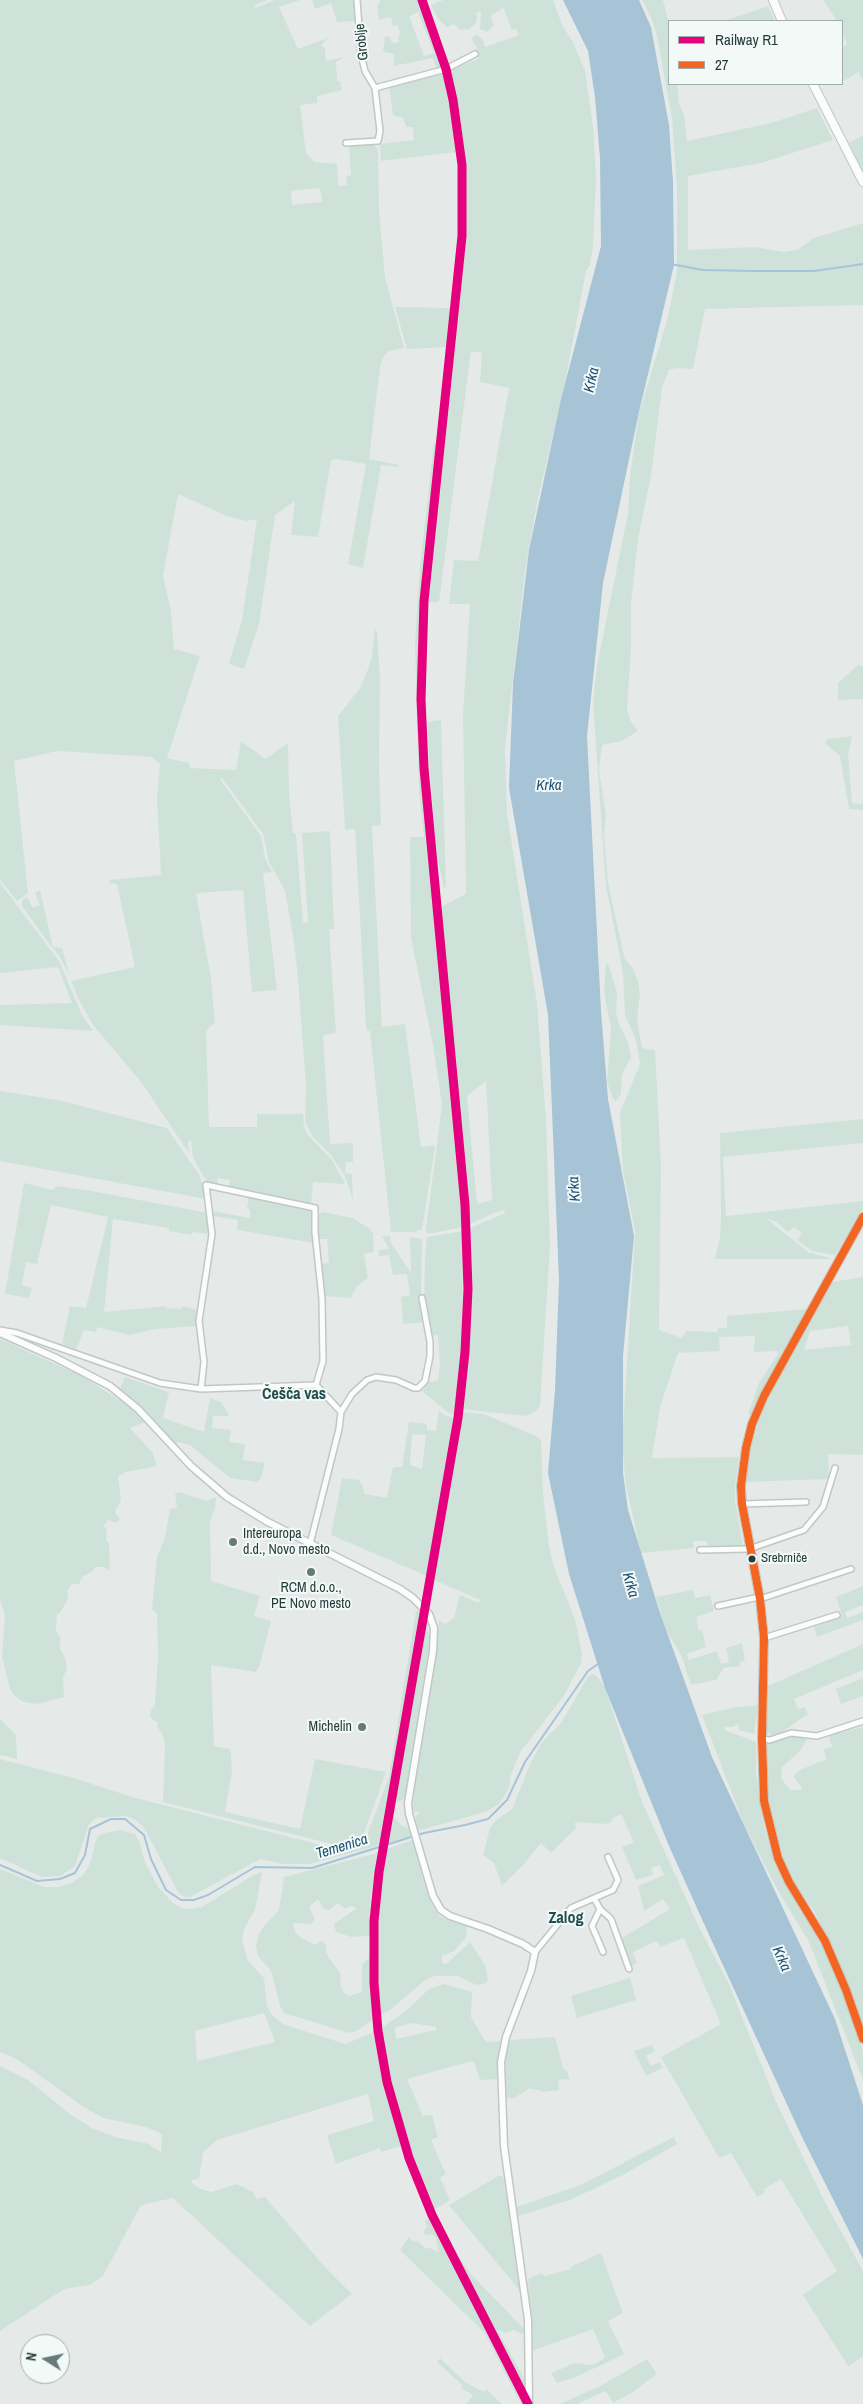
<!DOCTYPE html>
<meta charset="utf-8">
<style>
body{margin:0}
#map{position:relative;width:863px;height:2404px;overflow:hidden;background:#e5eae9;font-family:"Archivo Narrow",sans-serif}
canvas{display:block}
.legend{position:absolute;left:668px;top:20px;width:175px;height:65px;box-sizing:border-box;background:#f3f9f7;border:1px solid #a0aeac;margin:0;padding:6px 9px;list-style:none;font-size:15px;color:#233d3c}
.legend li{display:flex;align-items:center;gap:10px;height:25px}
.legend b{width:25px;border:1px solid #a0aeac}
.north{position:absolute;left:20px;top:2334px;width:50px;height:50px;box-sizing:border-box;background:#f3f9f7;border:1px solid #a0aeac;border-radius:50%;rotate:280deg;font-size:14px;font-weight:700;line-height:20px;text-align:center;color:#233d3c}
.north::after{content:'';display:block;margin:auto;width:18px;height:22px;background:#677a79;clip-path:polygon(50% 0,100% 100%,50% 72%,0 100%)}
</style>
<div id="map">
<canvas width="863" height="2404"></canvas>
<ul class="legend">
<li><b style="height:6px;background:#e5007d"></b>Railway R1</li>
<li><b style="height:6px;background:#f26522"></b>27</li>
</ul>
<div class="north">N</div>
</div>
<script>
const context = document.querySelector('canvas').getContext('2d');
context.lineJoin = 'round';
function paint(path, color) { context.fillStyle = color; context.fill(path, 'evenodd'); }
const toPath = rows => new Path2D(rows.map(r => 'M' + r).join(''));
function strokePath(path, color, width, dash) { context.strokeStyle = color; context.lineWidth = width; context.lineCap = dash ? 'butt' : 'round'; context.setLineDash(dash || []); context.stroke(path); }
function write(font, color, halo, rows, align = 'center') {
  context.font = font + ' "Archivo Narrow",sans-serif'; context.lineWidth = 4; context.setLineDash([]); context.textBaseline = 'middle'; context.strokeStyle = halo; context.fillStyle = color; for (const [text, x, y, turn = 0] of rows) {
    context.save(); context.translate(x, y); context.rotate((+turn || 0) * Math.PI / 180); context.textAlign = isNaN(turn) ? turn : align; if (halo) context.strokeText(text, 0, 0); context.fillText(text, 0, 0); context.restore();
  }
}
const green = toPath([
 [0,0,268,0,254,5,255,8,275,0,300,0,279,7,298,49,328,38,321,45,325,48,326,61,344,57,336,62,337,81,340,81,342,90,317,96,317,103,300,105,306,153,314,162,337,164,338,186,347,185,346,176,351,175,349,146,356,143,374,145,378,150,379,210,385,277,404,348,388,351,382,359,380,368,369,459,399,465,398,467,381,465,363,568,348,564,366,464,336,459,331,460,318,537,291,535,295,501,275,515,259,624,244,669,229,664,242,620,257,519,246,521,229,517,178,494,163,576,171,611,174,649,200,656,167,758,189,763,190,768,236,770,241,741,265,759,288,743,289,793,293,833,296,834,303,923,308,922,302,833,330,831,334,929,329,929,336,1033,323,1035,330,1144,353,1143,353,1162,346,1162,345,1173,352,1174,353,1200,344,1174,330,1154,313,1137,305,1122,306,1086,298,979,294,942,285,891,269,862,263,834,222,778,220,779,261,836,265,858,272,872,263,873,277,990,252,992,243,890,196,893,211,979,215,1023,206,1030,209,1127,257,1127,257,1114,303,1114,304,1127,308,1135,332,1160,345,1184,313,1182,311,1205,229,1188,230,1180,218,1178,217,1186,208,1184,193,1158,191,1140,188,1142,189,1153,141,1082,93,1025,78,998,71,981,135,967,117,884,110,883,110,880,161,875,157,799,160,764,152,757,57,751,14,761,28,893,17,901,0,880],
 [320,188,322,202,292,205,291,191],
 [312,0,355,0,358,21,337,22,331,3,315,9],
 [380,0,418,0,443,68,437,70,433,58,394,66,394,54,383,52,385,36,390,37,392,43,399,42,398,36,400,35,398,25,393,26,391,17,379,20,377,5,379,5],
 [418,12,434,53,424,56,409,16],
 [443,0,553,0,563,27,573,42,585,71,593,126,596,178,593,245,590,266,586,271,565,383,537,503,525,572,505,748,507,814,537,1003,546,1120,550,1246,540,1406,535,1412,525,1416,461,1409,468,1348,468,1229,505,1213,504,1210,494,1213,468,1225,439,908,466,894,463,713,470,604,449,604,454,560,478,561,509,388,480,382,482,353,471,351,439,602,429,602,450,398,448,397,465,210,461,138,448,71,478,59,477,48,471,38,477,34,483,40,485,47,519,35,516,29,512,30,503,8,490,16,494,25,488,32,480,29,481,11,476,13,477,18,476,23,469,29,460,30,454,24,447,27,438,19,431,5],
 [486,1081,492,1200,477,1204,467,1096],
 [642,0,663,0,669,23,669,84,677,84,679,104,684,114,687,141,771,123,817,108,833,140,761,163,688,176,688,250,755,247,784,252,797,250,814,238,863,223,863,305,705,309,693,369,676,368,669,370,662,388,651,476,638,539,631,604,631,650,627,708,630,720,638,731,622,741,602,745,599,770,606,815,604,837,608,882,615,916,625,959,632,967,638,981,640,994,637,1018,642,1048,655,1050,661,1165,659,1330,682,1338,686,1331,717,1332,718,1328,727,1328,727,1316,807,1309,751,1415,748,1414,759,1383,778,1354,777,1351,754,1352,755,1336,719,1337,720,1351,678,1353,660,1407,652,1458,739,1457,735,1487,735,1500,743,1546,708,1548,707,1541,693,1541,694,1548,641,1553,626,1486,622,1443,635,1232,623,1171,620,1113,640,1064,636,1040,625,1015,623,973,606,886,593,704,597,666,628,513,630,475,639,414,668,317,677,272,677,188,672,118,657,37,652,20],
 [823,0,863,0,863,80,858,72,842,82,842,48,847,44,842,31,842,21,837,21],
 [768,6,775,21,723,21,739,16],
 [443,73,457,152,381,161,380,144,414,140,413,127,406,127,403,118,393,115,389,86],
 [863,135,863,172,849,143],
 [395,307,451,308,447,347,407,349],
 [434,443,437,443,418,640,417,709,419,756,464,1227,432,1233,426,1233,426,1229,442,1105,433,1045,411,938,410,837,424,837,419,789,415,642,420,566],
 [375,629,377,633,380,678,379,765,381,825,372,826,382,1027,405,1024,421,1147,434,1145,435,1147,422,1229,414,1232,391,1232,370,1031,367,1031,366,1028,355,829,345,830,338,716,360,688,367,672,372,656],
 [858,665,863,666,863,699,838,700,838,683],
 [441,720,446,887,444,888,436,852,426,722],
 [852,736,848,755,852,803,863,804,863,810,849,809,840,756,825,743,827,739],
 [0,883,59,961,82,1015,93,1031,0,1025,0,1005,72,1003,58,967,0,973],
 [40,890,53,947,62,948,70,976,60,957,45,938,22,906,22,900,27,897,33,908,40,905,35,893],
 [606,963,609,966,617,993,616,1013,619,1024,628,1042,631,1057,622,1075,621,1094,616,1101,613,1099,607,1082,611,1029,604,991],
 [0,1091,58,1100,167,1128,200,1176,206,1199,0,1161],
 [863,1119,863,1143,723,1157,726,1216,863,1201,863,1209,835,1255,812,1251,797,1240,802,1233,794,1227,788,1232,776,1222,766,1218,808,1252,833,1259,715,1259,720,1237,721,1213,720,1133],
 [24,1183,53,1190,57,1186,92,1191,208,1213,208,1234,192,1232,192,1235,169,1231,169,1228,113,1219,104,1312,166,1306,166,1308,181,1309,182,1306,198,1310,197,1326,155,1329,130,1335,97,1327,96,1332,84,1330,76,1350,62,1344,70,1306,86,1308,108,1217,51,1205,37,1264,26,1262,22,1285,32,1288,29,1298,5,1294],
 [249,1195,310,1209,313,1212,314,1243,237,1230,238,1220,213,1216,212,1211,250,1218,250,1210,247,1208],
 [324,1212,352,1218,369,1228,373,1234,374,1252,364,1254,368,1278,356,1287,351,1298,324,1296,320,1264,329,1263,327,1239,317,1239,316,1220,320,1213],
 [463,1231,462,1347,455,1415,447,1412,421,1390,424,1389,428,1380,432,1382,438,1380,440,1364,438,1335,431,1336,424,1302,425,1256,427,1237],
 [382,1236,390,1236,391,1243,411,1273,410,1237,422,1239,421,1302,425,1322,403,1324,401,1297,410,1295,407,1274,393,1275,389,1255,379,1256,378,1250,389,1249],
 [863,1277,863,1455,828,1454,829,1479,746,1482,749,1455,760,1417,777,1381,832,1282],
 [848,1326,851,1345,804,1350,810,1331],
 [0,1339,82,1376,126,1404,145,1422,130,1428,153,1453,157,1466,126,1472,118,1477,121,1500,115,1512,120,1519,116,1523,108,1520,104,1526,107,1530,106,1540,109,1544,110,1571,104,1567,95,1567,93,1571,82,1577,79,1584,72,1584,67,1591,68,1599,60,1613,57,1614,56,1631,60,1637,60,1648,66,1660,67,1669,63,1677,64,1697,38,1704,24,1702,16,1697,10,1689,2,1657,5,1615,0,1600],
 [125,1377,169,1392,163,1418,204,1432,210,1398,221,1402,229,1414,228,1416,213,1416,212,1428,231,1430,229,1442,245,1444,243,1460,265,1463,261,1478,257,1482,230,1478,190,1445,179,1442,174,1444,143,1408,120,1389],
 [439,1411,446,1416,455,1418,427,1576,331,1535,342,1478,359,1480,362,1484,365,1494,387,1498,393,1467,402,1467,409,1422,427,1424,427,1430,436,1431],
 [412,1434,426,1435,422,1469,410,1465],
 [461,1412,484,1414,536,1436,541,1440,543,1493,549,1546,554,1567,575,1619,582,1655,581,1663,564,1696,521,1751,511,1774,509,1788,499,1804,485,1812,417,1831,415,1817,421,1811,414,1812,413,1807,415,1777,437,1648,439,1621,445,1624,454,1618,460,1595,479,1603,480,1600,432,1579],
 [179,1492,206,1501,216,1497,215,1509,210,1521,211,1581,260,1596,254,1616,271,1621,260,1664,256,1672,211,1665,214,1746,230,1749,231,1756,232,1771,225,1812,300,1829,315,1759,386,1772,364,1833,353,1843,336,1845,163,1802,165,1746,163,1736,157,1726,158,1723,150,1717,151,1710,155,1704,158,1656,157,1614,152,1609,157,1557,165,1537,170,1509,177,1508,175,1494],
 [863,1586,863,1605,845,1612,847,1618,863,1612,863,1620,817,1637,814,1627,842,1615,836,1597],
 [693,1590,695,1598,710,1595,714,1611,696,1617,698,1628,700,1631,702,1630,706,1647,687,1654,689,1660,717,1651,721,1664,729,1662,726,1648,742,1643,745,1660,740,1662,740,1666,724,1668,716,1680,691,1685,681,1655,665,1628,656,1597],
 [418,1610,421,1614,380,1845,309,1864,282,1864,260,1859,190,1897,184,1897,178,1892,143,1826,132,1818,125,1816,96,1818,89,1824,75,1866,60,1876,42,1877,0,1858,0,1759,77,1779,132,1797,325,1846,338,1852,362,1842,367,1835,389,1777,416,1611],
 [425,1619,430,1640,406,1793,404,1799,392,1805],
 [863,1644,863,1670,794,1699,798,1709,805,1707,808,1714,782,1732,773,1735,768,1733,766,1730,768,1686],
 [593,1674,597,1676,605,1687,642,1802,700,1929,729,1984,777,2104,827,2206,863,2271,863,2357,848,2366,803,2295,837,2271,781,2179,764,2189,765,2192,757,2197,731,2153,719,2158,661,2057,721,2024,684,1938,660,1947,657,1941,633,1952,637,1963,630,1967,620,1939,670,1909,663,1899,644,1911,638,1886,664,1875,660,1865,651,1868,653,1875,636,1880,622,1847,634,1842,621,1814,613,1818,610,1823,603,1824,575,1822,576,1828,551,1853,541,1843,523,1865,502,1886,494,1863,483,1855,490,1828,495,1821,512,1809,531,1762,542,1742,561,1723,589,1675],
 [863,1678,863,1696,841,1704,836,1689],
 [758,1705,754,1734,739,1730,738,1724,733,1727,725,1727,725,1730,756,1742,756,1774,765,1831,774,1858,783,1880,792,1891,827,1954,840,1985,863,2051,863,2080,809,1942,777,1889,744,1825,702,1715,737,1707],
 [0,1719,16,1735,17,1759,0,1755],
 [863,1727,863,2025,832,1947,814,1911,795,1884,784,1859,770,1811,764,1747,767,1743,796,1734,807,1739,800,1751,782,1767,781,1778,790,1790,801,1790,802,1788,794,1777,795,1774,802,1769,827,1759,823,1749,832,1747,828,1735],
 [391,1813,402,1826,409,1828,411,1836,385,1844],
 [120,1830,135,1834,140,1844,145,1862,158,1887,173,1903,182,1908,188,1909,202,1907,253,1875,262,1872,255,1910,244,1929,242,1940,248,1961,264,1978,267,2006,272,2015,283,2024,345,2044,374,2032,381,2071,401,2146,381,2152,380,2148,336,2164,327,2135,374,2121,368,2094,217,2140,203,2152,199,2179,192,2180,192,2183,201,2189,211,2192,237,2184,253,2192,257,2199,265,2197,324,2266,352,2294,310,2326,173,2198,141,2205,103,2276,90,2285,64,2289,0,2331,0,2066,28,2080,70,2114,92,2128,115,2137,149,2144,161,2152,162,2134,146,2127,103,2118,82,2106,18,2060,0,2052,0,1869,44,1887,58,1887,72,1883,83,1875,89,1866,97,1837,104,1833],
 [264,2013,275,2042,197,2061,195,2031],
 [413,1840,425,1886,434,1908,439,1916,447,1920,467,1926,466,1937,454,1951,442,1956,442,1963,446,1964,470,1942,485,1965,488,1979,486,1983,477,1985,457,1976,435,1976,425,1980,390,2010,378,2016,374,1943,378,1892,384,1850],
 [378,1853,371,1896,369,1936,351,1937,336,1932,334,1924,357,1908,351,1906,345,1909,338,1903,329,1910,324,1909,318,1899,309,1907,315,1919,311,1924,294,1923,293,1926,296,1933,302,1938,315,1945,322,1941,326,1945,326,1953,340,1973,341,1987,344,1993,349,1996,362,1992,362,1965,369,1958,373,2020,356,2031,349,2033,284,2013,280,2006,271,1971,258,1956,256,1946,258,1936,264,1926,279,1910,284,1877],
 [630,1978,636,2000,577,2018,571,1996],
 [444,1984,472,1992,471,2017,486,2042,500,2041,498,2079,480,2080,474,2062,472,2061,407,2079,423,2116,432,2115,438,2137,431,2140,446,2174,440,2178,450,2200,433,2210,415,2170,403,2132,385,2064,380,2029,406,2011,429,1989],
 [411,2023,436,2027,436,2030,396,2039,395,2028],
 [555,2037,563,2068,567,2071,570,2079,558,2080,559,2090,544,2092,530,2088,514,2098,507,2098,505,2055,509,2040],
 [652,2045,655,2051,646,2056,651,2066,660,2062,663,2068,646,2076,634,2051],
 [674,2137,677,2144,623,2175,570,2200,515,2217,514,2208,580,2185],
 [498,2176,502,2176,504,2180,521,2292,449,2205],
 [431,2217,448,2252,524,2404,521,2404,516,2395,485,2333,400,2250,409,2237,414,2242,418,2241,426,2249,427,2247,439,2252,435,2236,430,2234,427,2236,423,2232,427,2226,425,2221],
 [601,2253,623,2313,608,2321,624,2354,576,2377,557,2383,551,2373,575,2363,592,2365,605,2358,593,2329,532,2351,528,2279,542,2273,544,2276,571,2269,572,2266],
 [457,2257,459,2257,470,2273,524,2329,524,2332,521,2334,514,2330,505,2333,501,2330,498,2331,525,2380,524,2393],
 [440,2358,465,2382,484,2392,486,2389,502,2404,466,2404,473,2395,461,2388,463,2386,437,2362],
 [647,2359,657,2374,633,2392,613,2403,606,2391,577,2404,560,2404,602,2385]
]);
const water = toPath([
 [563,0,639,0,651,27,669,125,673,182,674,265,639,412,603,583,587,736,601,1011,608,1099,634,1236,623,1356,623,1473,628,1510,660,1613,712,1757,835,2019,863,2105,863,2259,802,2137,710,1937,669,1846,605,1688,569,1574,548,1473,555,1390,559,1280,548,1015,509,788,513,683,529,550,561,399,601,246,600,158,595,97,588,51]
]);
const stream = toPath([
 [671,264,703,270,753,271,814,271,863,264],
 [0,1865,37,1881,60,1879,75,1873,85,1855,90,1829,111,1819,125,1819,144,1835,151,1859,166,1890,181,1900,194,1900,208,1895,255,1867,312,1868,424,1833,465,1825,488,1819,507,1800,525,1762,588,1671,598,1664]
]);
const minor = toPath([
 [375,88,446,69,475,54],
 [346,143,378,141,380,131,375,88,365,71,361,55,357,0],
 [0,1330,17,1333,160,1383,201,1389,316,1385,341,1412],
 [201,1389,204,1362,199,1321,212,1234,206,1185,315,1208,315,1232,322,1299,323,1361,316,1385],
 [742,1504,806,1502],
 [310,1544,339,1429,341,1412,352,1394,367,1380,376,1377,396,1380,414,1388,418,1388,425,1381,430,1356,430,1342,422,1298],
 [700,1550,749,1549,804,1530,823,1507,835,1468],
 [760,1599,851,1569],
 [718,1606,759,1597],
 [764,1638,837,1615],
 [762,1739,770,1740,791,1733,817,1736,863,1721],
 [594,1898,600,1909,611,1919,629,1969],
 [600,1909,592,1926,603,1952],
 [535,1952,571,1908,613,1890,618,1880,608,1857]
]);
const tertiary = toPath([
 [0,1333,56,1358,110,1386,138,1409,191,1466,227,1497,266,1521,400,1589,413,1598,429,1614,434,1628,433,1651,408,1803,409,1814,433,1896,441,1910,450,1916,488,1929,523,1944,535,1952,531,1971,506,2037,501,2062,504,2146,528,2320,529,2404]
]);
const secondary = toPath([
 [773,0,782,21],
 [813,84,863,182],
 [863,1217,764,1396,752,1424,746,1448,741,1486,742,1504,760,1599,764,1638,762,1739,764,1801,778,1858,789,1882,825,1941,846,1990,863,2039]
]);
const bus1 = toPath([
 [863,1217,764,1396,752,1424,746,1448,741,1486,742,1504,760,1599,764,1638,762,1739,764,1801,778,1858,789,1882,825,1941,846,1990,863,2039]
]);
const rail1 = toPath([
 [422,0,446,69,453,100,462,165,462,236,424,601,421,699,424,768,465,1205,468,1289,465,1352,458,1418,379,1872,374,1921,374,1983,378,2031,387,2082,409,2158,432,2215,528,2404]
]);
const markers = [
 [233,1542,5,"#677a79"],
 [752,1559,4.5,"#233d3c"],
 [311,1572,5,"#677a79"],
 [362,1727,5,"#677a79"]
];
const busNames = [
 ["Srebrniče",761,1559]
];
const streetNames = [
 ["Groblje",362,42,-96]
];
const poiNames = [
 ["Intereuropa",243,1534],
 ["d.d., Novo mesto",243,1550],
 ["RCM d.o.o.,",311,1588,"center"],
 ["PE Novo mesto",311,1604,"center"],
 ["Michelin",352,1727,"right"]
];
const waterNames = [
 ["Krka",592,380,-78],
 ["Krka",549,786],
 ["Krka",575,1189,-94],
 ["Krka",630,1585,73],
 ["Temenica",342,1847,-17],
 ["Krka",781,1959,66]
];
const quarterNames = [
 ["Češča vas",294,1395],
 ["Zalog",566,1919]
];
paint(green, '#cfe2da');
paint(water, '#a7c4d7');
strokePath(stream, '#a7c4d7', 2);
strokePath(minor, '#c2c7c6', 8);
strokePath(tertiary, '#c2c7c6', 9);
strokePath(secondary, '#c1c7c6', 10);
strokePath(minor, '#fbfcfc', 5);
strokePath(tertiary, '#fbfcfc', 6);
strokePath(secondary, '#fbfcfc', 8);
strokePath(bus1, '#f26522', 8);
strokePath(rail1, '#e5007d', 9);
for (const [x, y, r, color] of markers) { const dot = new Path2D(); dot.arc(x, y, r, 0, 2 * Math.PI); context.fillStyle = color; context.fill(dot); strokePath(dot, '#f3f9f7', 2); }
write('13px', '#233d3c', '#f3f9f7', busNames, 'left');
write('14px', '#233d3c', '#f3f9f7', streetNames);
write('14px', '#233d3c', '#f3f9f7', poiNames, 'left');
write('italic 15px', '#205276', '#f3f9f7', waterNames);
write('bold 16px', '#204e4e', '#f3f9f7', quarterNames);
</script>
